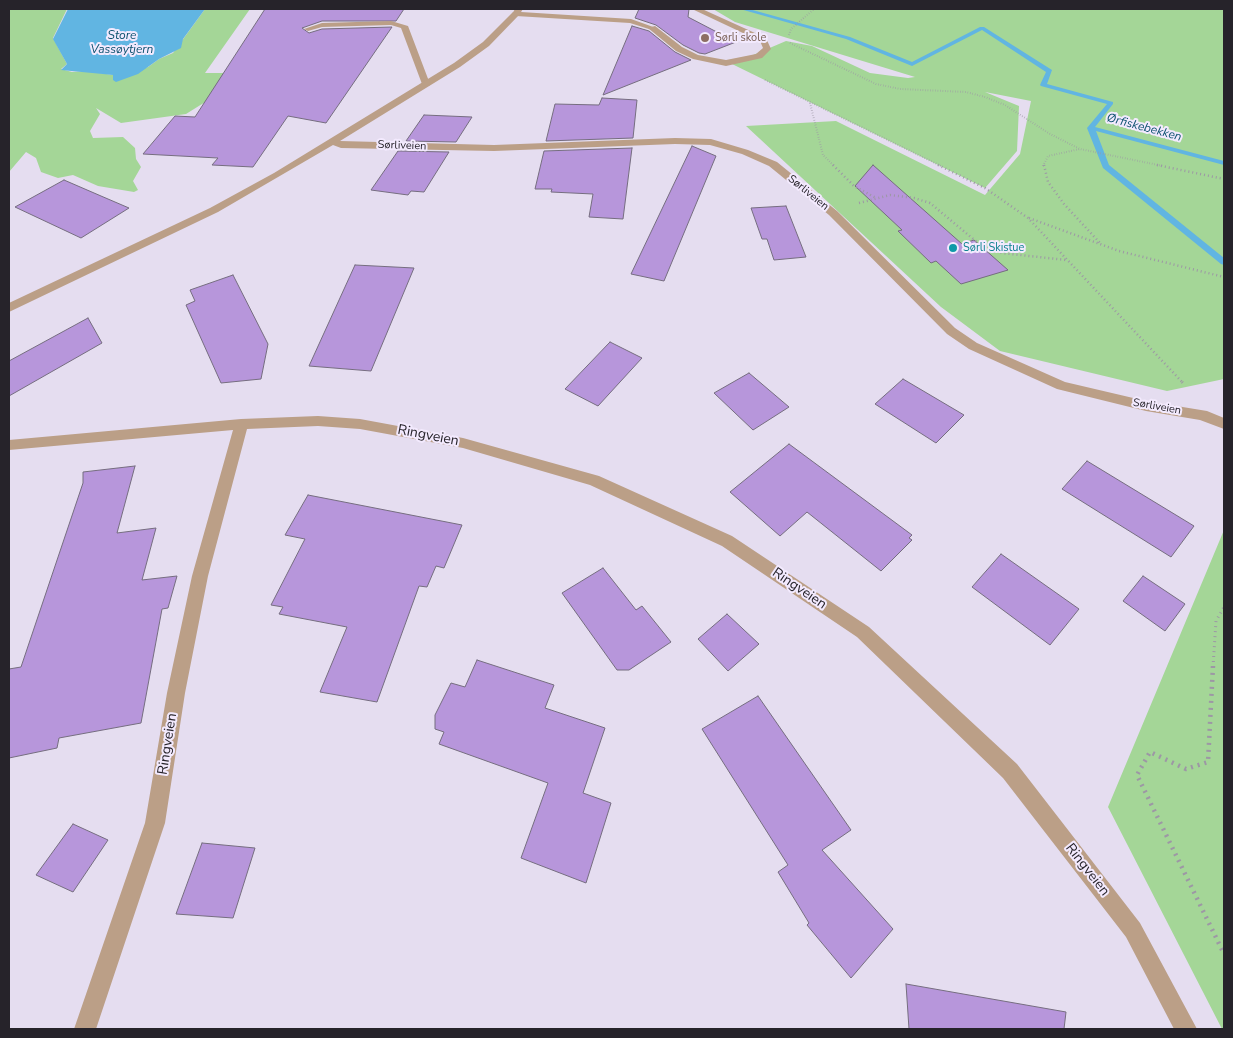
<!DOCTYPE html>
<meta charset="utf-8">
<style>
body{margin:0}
#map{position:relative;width:1233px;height:1038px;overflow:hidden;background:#e5ddf0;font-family:"Nunito Sans",sans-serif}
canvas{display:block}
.frame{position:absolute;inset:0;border:10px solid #26232a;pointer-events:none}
</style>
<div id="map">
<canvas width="1233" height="1038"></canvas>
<div class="frame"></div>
</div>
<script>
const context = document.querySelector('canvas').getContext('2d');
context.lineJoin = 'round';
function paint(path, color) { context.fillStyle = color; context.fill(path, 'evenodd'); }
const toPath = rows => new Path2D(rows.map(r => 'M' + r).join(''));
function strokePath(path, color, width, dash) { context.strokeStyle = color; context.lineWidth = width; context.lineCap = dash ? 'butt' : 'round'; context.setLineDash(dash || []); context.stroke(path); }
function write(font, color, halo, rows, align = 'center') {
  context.font = font + ' "Nunito Sans",sans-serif'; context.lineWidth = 4; context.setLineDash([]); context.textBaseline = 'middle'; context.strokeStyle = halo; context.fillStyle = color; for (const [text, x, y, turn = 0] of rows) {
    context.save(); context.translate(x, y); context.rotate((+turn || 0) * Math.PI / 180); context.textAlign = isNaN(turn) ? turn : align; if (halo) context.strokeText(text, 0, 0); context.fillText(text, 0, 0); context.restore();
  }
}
const green = toPath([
 [9,9,67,9,53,38,67,64,61,69,72,72,86,71,113,75,148,67,159,59,173,53,205,9,250,9,205,73,245,73,226,89,186,114,121,123,96,108,100,114,90,131,93,138,123,137,135,148,136,159,141,167,133,181,138,190,134,192,98,186,73,175,58,178,41,172,36,158,26,152,9,172],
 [713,9,1224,9,1224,379,1167,391,1000,351,941,307,746,126,836,121,985,195,1020,154,1031,101,985,92,1019,106,1017,151,985,188,732,64,786,41,812,46,870,73,908,78,915,77,735,22],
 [1224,530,1224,1029,1222,1029,1108,807]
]);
const water = toPath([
 [68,9,205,9,183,39,181,48,159,59,138,74,116,82,113,80,113,75,61,70,67,64,53,39]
]);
const stream = toPath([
 [740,9,749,9,850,37,912,62,980,27,984,27,1052,70,1047,84,1113,102,1113,104,1095,127,1224,161,1224,165,1096,131,1109,165,1224,258,1224,265,1221,264,1103,168,1087,128,1107,104,1041,86,1040,85,1046,72,982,30,912,66,846,39,740,9]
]);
const building = toPath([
 [265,9,404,9,396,21,322,21,302,28,309,33,322,29,392,27,326,123,288,116,253,167,212,165,218,158,143,154,175,116,195,117,265,9],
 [639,9,689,9,688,17,736,42,705,54,699,53,683,45,656,25,635,18,639,9],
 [632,26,649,31,675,52,691,60,603,95,632,26],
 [602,98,637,100,633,138,546,141,555,104,599,105,602,98],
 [424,115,472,117,456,142,406,141,424,115],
 [692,146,716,156,664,281,631,274,692,146],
 [632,148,623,219,589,217,593,194,551,192,552,189,535,189,544,151,632,148],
 [398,151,449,152,424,192,411,191,408,195,371,190,398,151],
 [873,165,962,244,974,240,1008,270,961,284,936,261,931,263,898,231,902,230,855,186,873,165],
 [64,180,101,196,129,208,81,238,15,207,64,180],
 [786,206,806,257,774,260,767,239,762,239,751,208,786,206],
 [355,265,414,268,371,371,309,366,355,265],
 [233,275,268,344,261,379,221,383,186,305,195,301,190,290,233,275],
 [88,318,102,343,9,396,9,361,88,318],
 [610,342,642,358,598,406,565,389,610,342],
 [749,373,789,407,753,430,714,393,749,373],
 [903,379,964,415,936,443,875,404,903,379],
 [789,444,912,535,909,538,912,540,881,571,807,512,780,536,730,492,789,444],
 [1087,461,1194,526,1171,557,1062,489,1087,461],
 [135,466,117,533,156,528,142,580,177,576,168,608,162,609,141,723,59,738,57,748,9,758,9,669,21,667,83,483,83,472,135,466],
 [308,495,462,525,444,568,436,566,427,587,419,586,377,702,320,692,347,627,279,614,283,607,271,605,305,539,285,535,308,495],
 [1001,554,1079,609,1050,645,972,587,1001,554],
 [603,568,636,610,642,606,671,642,629,670,617,670,562,593,603,568],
 [1143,576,1185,604,1165,631,1123,601,1143,576],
 [727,614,759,644,728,671,698,639,727,614],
 [477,660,554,685,545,708,605,728,583,793,611,803,586,883,521,858,548,783,439,744,444,732,435,729,435,715,451,683,465,687,477,660],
 [758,696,851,830,822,850,893,929,851,978,807,925,809,923,778,872,788,865,702,729,758,696],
 [73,824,108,840,73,892,36,875,73,824],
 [202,843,255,848,233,918,176,914,202,843],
 [906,984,1066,1012,1064,1029,909,1029,906,984]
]);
const pathFar3 = toPath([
 [789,35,791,29,814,9],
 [790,43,876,84,900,89,966,92,985,97,1005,105,1050,134,1080,149,1163,166],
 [765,80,941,166],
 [810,103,823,155,834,166],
 [1043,166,1048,156,1080,149]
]);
const pathFar2 = toPath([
 [833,165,854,186,876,198],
 [938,165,985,188,1028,218,1183,383],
 [1044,165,1048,182,1064,204,1100,243],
 [1157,165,1224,179],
 [859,203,890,195,914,198,930,203,978,243,1002,253,1066,260],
 [1029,218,1119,251,1224,277]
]);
const pathFar1 = toPath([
 [1182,382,1185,385],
 [1213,667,1216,621,1224,607]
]);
const path = toPath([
 [1213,666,1208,762,1186,769,1150,752,1137,775,1224,954]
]);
const lane = toPath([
 [515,9,523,9,521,12,631,19,656,28,652,30,630,23,516,16,512,14,515,9],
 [391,21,408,26,430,84,429,86,422,84,401,28,391,25,322,27,308,31,304,29,322,23,391,21]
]);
const street = toPath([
 [692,9,702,9,766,38,771,49,762,58,726,66,693,59,676,51,648,28,655,26,682,47,698,55,726,60,756,54,763,48,760,41,692,9],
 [513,12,520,14,489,46,460,67,340,141,494,145,675,138,711,139,748,150,777,162,837,211,955,328,977,343,1065,382,1146,401,1207,411,1224,418,1224,429,1200,420,1146,411,1057,389,969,349,947,334,829,215,769,166,742,154,710,145,675,144,494,151,341,148,333,145,218,212,9,312,9,303,210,208,274,173,454,63,483,42,513,12],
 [318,416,360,419,463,438,599,476,732,536,869,627,1017,764,1140,923,1197,1029,1174,1029,1126,937,1003,778,857,637,722,546,590,485,463,448,360,429,318,426,247,429,208,576,185,693,165,823,96,1029,74,1029,145,823,167,693,192,576,233,430,9,450,9,440,241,419,318,416]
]);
const markers = [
 [705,38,5,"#8d6e63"],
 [953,248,5,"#0f9aa8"]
];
const farEducationnames = [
 ["Sørli skole",715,38]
];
const farStreetnames = [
 ["Sørliveien",402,146,2],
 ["Sørliveien",808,193,39],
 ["Sørliveien",1157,407,10]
];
const farCulturenames = [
 ["Sørli Skistue",963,248]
];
const farWaternames = [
 ["Store",122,36],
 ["Vassøytjern",122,50],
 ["Ørfiskebekken",1144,128,15]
];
const streetNames = [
 ["Ringveien",428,436,11],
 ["Ringveien",799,589,34],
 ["Ringveien",168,744,-81],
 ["Ringveien",1087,870,52]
];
paint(green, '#a4d697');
paint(water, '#61b5e2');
paint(stream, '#61b5e2');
paint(building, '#b796db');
strokePath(building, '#756d7f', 1);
strokePath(pathFar3, '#9d97a5', 2, [0.5, 2]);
strokePath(pathFar2, '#9d97a5', 2.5, [1, 3]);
strokePath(pathFar1, '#9d97a5', 3, [1, 4]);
strokePath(path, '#9d97a5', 4.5, [2, 5]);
paint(lane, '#bb9f87');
paint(street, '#bb9f87');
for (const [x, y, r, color] of markers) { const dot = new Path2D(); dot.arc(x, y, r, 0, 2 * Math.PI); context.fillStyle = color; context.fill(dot); strokePath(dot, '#f3eafe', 2); }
write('11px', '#785e54', '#f3eafe', farEducationnames, 'left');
write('11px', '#26232a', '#f3eafe', farStreetnames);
write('11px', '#0d838f', '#f3eafe', farCulturenames, 'left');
write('italic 12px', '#0c516f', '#f3eafe', farWaternames);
write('14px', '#26232a', '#f3eafe', streetNames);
</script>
